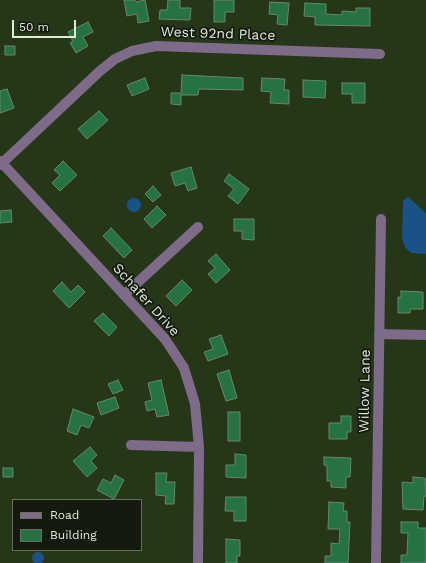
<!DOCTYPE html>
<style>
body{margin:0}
#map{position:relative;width:426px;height:563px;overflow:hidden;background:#263619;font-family:"Work Sans",sans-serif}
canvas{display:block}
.legend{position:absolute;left:12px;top:499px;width:130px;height:52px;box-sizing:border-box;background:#141b0e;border:1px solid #666e5f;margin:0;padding:5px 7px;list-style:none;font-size:12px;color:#e0ead9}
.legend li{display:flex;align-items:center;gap:8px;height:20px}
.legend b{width:20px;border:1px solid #666e5f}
.scale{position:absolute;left:12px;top:20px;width:64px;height:18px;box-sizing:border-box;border:2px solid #e0ead9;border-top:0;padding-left:5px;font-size:12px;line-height:14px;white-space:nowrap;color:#e0ead9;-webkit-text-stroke:3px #141b0e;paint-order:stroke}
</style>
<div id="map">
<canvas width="426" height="563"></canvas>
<ul class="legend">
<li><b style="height:5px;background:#7d6b88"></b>Road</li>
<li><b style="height:11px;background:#277242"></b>Building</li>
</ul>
<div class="scale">50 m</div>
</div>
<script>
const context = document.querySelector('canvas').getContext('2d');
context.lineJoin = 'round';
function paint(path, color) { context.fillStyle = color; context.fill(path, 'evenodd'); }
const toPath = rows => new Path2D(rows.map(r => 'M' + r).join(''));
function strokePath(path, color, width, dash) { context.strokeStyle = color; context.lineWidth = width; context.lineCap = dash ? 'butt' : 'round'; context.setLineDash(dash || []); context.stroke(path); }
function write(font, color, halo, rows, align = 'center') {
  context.font = font + ' "Work Sans",sans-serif'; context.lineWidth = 3.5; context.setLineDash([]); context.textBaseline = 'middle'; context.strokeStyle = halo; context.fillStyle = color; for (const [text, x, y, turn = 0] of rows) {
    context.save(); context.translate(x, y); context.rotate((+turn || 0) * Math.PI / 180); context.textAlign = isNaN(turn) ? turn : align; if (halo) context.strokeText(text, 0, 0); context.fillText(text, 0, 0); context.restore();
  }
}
const water = toPath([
 [408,197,426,213,426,254,411,253,405,247,402,238,403,201],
 '127 205a7 7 0 1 1 14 0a7 7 0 1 1-14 0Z',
 '32 558a6 6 0 1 1 12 0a6 6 0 1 1-12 0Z'
]);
const building = toPath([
 [124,0,135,0,136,2,145,0,149,21,138,23,137,14,127,16,124,0],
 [168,0,180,0,180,8,191,8,190,20,159,19,160,10,167,10,168,0],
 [214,0,234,0,234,12,225,12,225,22,214,22,214,0],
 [270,2,289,3,287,25,277,24,278,15,269,14,270,2],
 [305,3,326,4,326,14,342,15,342,11,356,12,356,8,370,8,370,26,315,25,315,17,304,16,305,3],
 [88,22,93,32,83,37,88,46,76,53,70,43,73,41,68,32,88,22],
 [5,46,15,46,15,55,5,55,5,46],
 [182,75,243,78,243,90,199,89,198,95,181,95,181,105,171,104,171,93,181,93,182,75],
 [145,78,149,89,132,96,127,85,145,78],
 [262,78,285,79,284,90,289,90,289,104,270,103,271,92,261,91,262,78],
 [303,80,326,81,325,98,303,97,303,80],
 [342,83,365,83,365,103,352,103,352,94,342,94,342,83],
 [7,89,14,108,0,113,0,91,7,89],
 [99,111,108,120,87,139,78,129,99,111],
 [63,161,77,175,60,191,52,183,60,175,54,170,63,161],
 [191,167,197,188,188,191,185,183,175,186,171,173,191,167],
 [229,174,249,189,238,204,228,196,234,189,224,181,229,174],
 [153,186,161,195,153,202,145,194,153,186],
 [157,206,166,215,152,228,144,219,157,206],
 [11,210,12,222,0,223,0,211,11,210],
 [234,219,254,219,254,240,242,239,242,231,234,231,234,219],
 [111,228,132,250,124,258,103,236,111,228],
 [216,254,230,270,216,283,208,274,215,268,208,261,216,254],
 [182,280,192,290,176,306,166,296,182,280],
 [62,282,71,292,78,285,85,292,69,308,53,291,62,282],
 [401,291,423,292,423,309,410,309,410,313,398,313,398,297,401,297,401,291],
 [103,313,117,327,109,336,94,321,103,313],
 [221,335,228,354,208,361,204,352,213,349,209,339,221,335],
 [229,370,237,398,226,401,217,374,229,370],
 [118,380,123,390,113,394,108,384,118,380],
 [161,380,169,415,157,417,155,409,147,411,145,402,152,400,148,383,161,380],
 [115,397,119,408,101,415,97,403,115,397],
 [73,409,94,417,89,428,81,425,77,435,67,431,73,409],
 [228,412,240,412,240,441,228,441,228,412],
 [341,416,351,416,351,432,347,432,347,439,329,439,329,423,341,423,341,416],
 [90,447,97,455,91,461,97,468,87,477,73,461,90,447],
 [235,454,246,455,246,478,226,477,226,465,235,465,235,454],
 [324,457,351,458,350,477,346,477,346,488,331,487,331,481,327,481,327,466,324,465,324,457],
 [3,468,13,468,13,477,3,477,3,468],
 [156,473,167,473,166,482,175,482,174,504,165,504,166,496,156,495,156,473],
 [115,475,124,480,114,499,97,490,103,479,111,483,115,475],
 [413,477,425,478,426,496,424,496,423,510,403,509,402,482,413,483,413,477],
 [226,497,246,497,246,521,234,521,234,511,225,511,226,497],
 [329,502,344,503,343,511,347,511,347,522,350,522,348,563,325,563,325,556,331,556,331,543,339,544,340,529,328,529,329,502],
 [401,522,418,522,418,528,426,528,426,563,401,563,401,555,407,555,408,533,401,533,401,522],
 [226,539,240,540,240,556,237,556,237,563,226,563,226,539]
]);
const minor = toPath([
 [0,161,165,339,184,368,195,404,199,447,198,563],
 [0,165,100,71,115,59,132,51,156,46,380,54],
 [124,295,198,227],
 [379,334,426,335],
 [131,445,199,447],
 [376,563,381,219]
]);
const streetNames = [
 ["West 92nd Place",218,34,2],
 ["Schafer Drive",146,300,48],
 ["Willow Lane",365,391,-89]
];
paint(water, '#1a5187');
paint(building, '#277242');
strokePath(building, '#67876f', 1);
strokePath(minor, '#7d6b88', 10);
write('14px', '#e0ead9', '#141b0e', streetNames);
</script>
